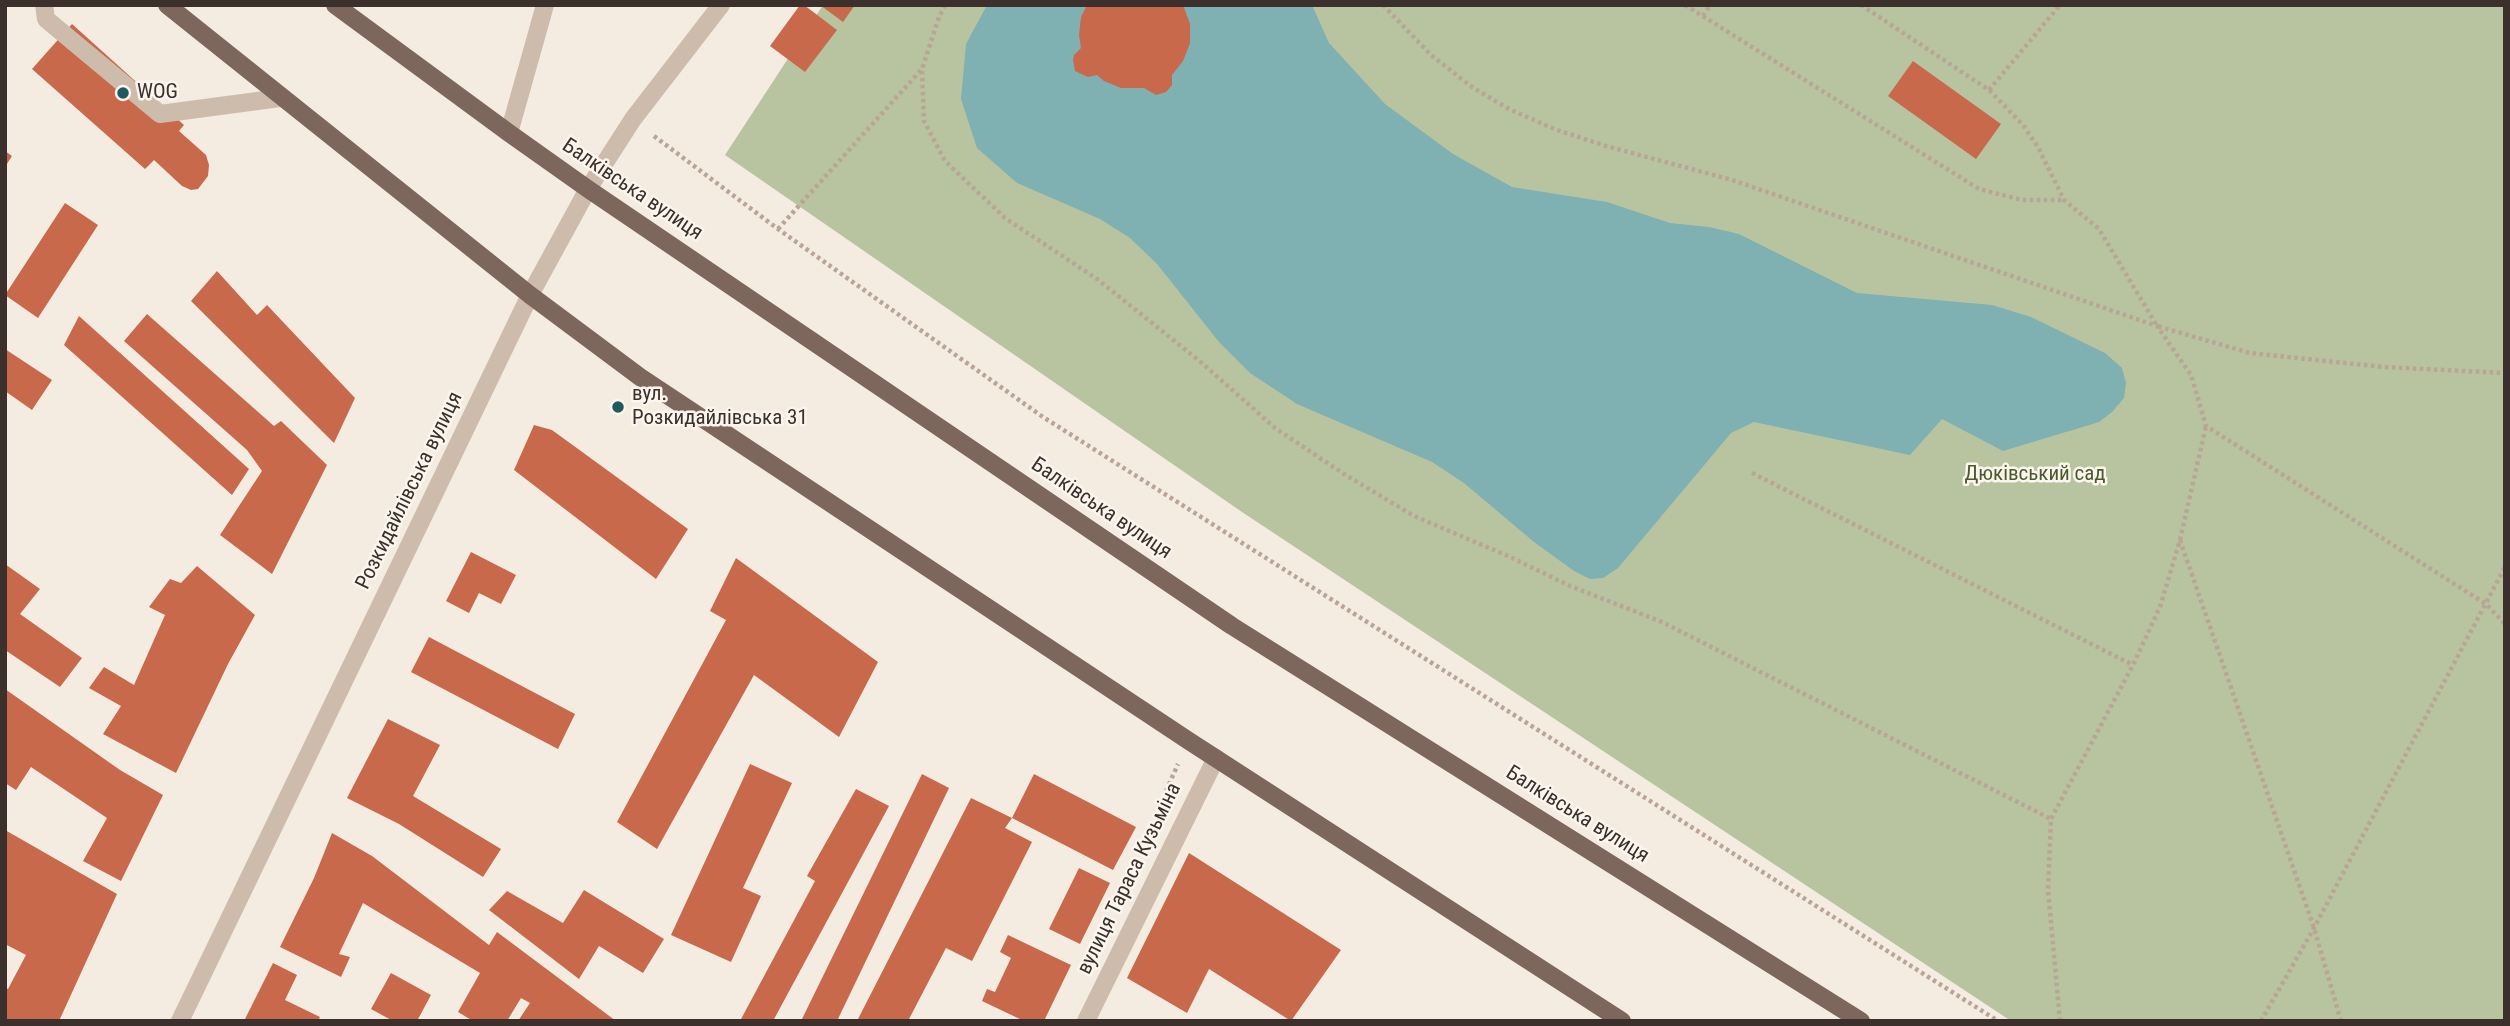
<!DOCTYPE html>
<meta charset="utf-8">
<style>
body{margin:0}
#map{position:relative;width:2510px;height:1026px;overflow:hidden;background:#f4ebe1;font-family:"Roboto Condensed",sans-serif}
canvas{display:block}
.frame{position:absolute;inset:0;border:7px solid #3b302b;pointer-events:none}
</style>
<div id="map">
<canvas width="2510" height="1026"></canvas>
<div class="frame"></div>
</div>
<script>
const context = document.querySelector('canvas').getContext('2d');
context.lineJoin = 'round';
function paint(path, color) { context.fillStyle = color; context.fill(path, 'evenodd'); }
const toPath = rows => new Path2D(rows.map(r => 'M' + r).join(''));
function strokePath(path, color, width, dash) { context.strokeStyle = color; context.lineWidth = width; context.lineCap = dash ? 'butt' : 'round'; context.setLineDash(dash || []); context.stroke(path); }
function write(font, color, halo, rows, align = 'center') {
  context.font = font + ' "Roboto Condensed",sans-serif'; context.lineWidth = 5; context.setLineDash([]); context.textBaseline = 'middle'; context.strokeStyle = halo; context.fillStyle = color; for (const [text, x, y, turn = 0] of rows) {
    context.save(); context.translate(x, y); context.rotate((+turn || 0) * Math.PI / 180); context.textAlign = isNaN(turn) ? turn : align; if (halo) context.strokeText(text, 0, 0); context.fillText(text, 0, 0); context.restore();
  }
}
const green = toPath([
 [823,5,2505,5,2505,1021,2011,1021,1242,512,725,155]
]);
const water = toPath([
 [987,5,1312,5,1329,43,1385,104,1453,154,1512,187,1607,202,1670,223,1709,227,1739,234,1857,293,1992,305,2031,317,2105,353,2122,368,2126,383,2124,398,2112,412,2099,422,2003,451,1942,419,1910,455,1754,422,1731,433,1618,568,1603,578,1590,579,1574,571,1534,542,1464,483,1432,462,1297,404,1250,373,1219,342,1157,264,1130,238,1100,219,1017,183,977,148,961,99,966,44]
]);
const building = toPath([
 [800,5,804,5,837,30,805,72,770,46],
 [820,5,855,5,843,22],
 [1087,5,1183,5,1190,24,1190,43,1183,61,1172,75,1172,85,1166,92,1156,95,1144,88,1121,88,1104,81,1097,75,1088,77,1075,71,1073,60,1074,55,1081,48,1079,35,1081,17],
 [72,24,184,125,179,131,206,155,209,165,208,176,198,189,191,190,182,186,154,160,145,169,32,69],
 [1913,61,2001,124,1976,159,1888,96],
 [5,151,12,156,5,167],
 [65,203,98,225,38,318,5,295],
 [217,271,257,315,267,305,355,398,334,443,191,301],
 [147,314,274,426,281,421,327,465,272,574,220,535,262,471,247,450,124,341],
 [79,316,249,469,232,495,64,345],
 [5,349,52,380,32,410,5,391],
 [534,425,552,430,688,529,656,579,514,470],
 [471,552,516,575,501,604,479,593,469,613,446,601],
 [736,558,878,662,839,737,754,675,657,849,617,822,726,620,710,611],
 [5,564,40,589,20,614,82,658,60,687,5,650],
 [197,566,255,615,228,664,176,773,103,734,121,706,89,688,104,667,134,685,165,615,149,607,170,579,181,583],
 [429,637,575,714,558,749,411,672],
 [5,689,120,770,163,795,121,881,83,861,107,818,31,767,16,790,5,783],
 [388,719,440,745,413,796,501,849,483,877,399,824,347,798],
 [750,764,792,783,743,888,761,896,731,962,671,935],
 [922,774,949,788,837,1021,801,1021],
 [1034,774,1136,827,1113,870,1012,818],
 [856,789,889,806,773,1021,740,1021,815,881,807,876],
 [971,798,1012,818,1005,828,1032,842,972,961,946,948,908,1021,857,1021],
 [5,830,117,894,59,1021,5,1021,5,988,8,989,26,955,5,944],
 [332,833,372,856,489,945,497,932,616,1021,518,1021,530,1003,521,998,507,1021,473,1021,458,1012,480,973,363,903,339,954,350,957,341,977,280,947,314,878],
 [1189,853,1341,950,1291,1021,1209,969,1187,1013,1127,978],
 [1079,868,1110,883,1080,944,1049,929],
 [584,890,664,939,643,973,599,946,579,979,489,910,507,891,563,923],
 [1008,935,1071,965,1044,1021,1024,1021,982,1001,987,989,995,992,1011,958,1000,952],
 [273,963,297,975,285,1000,320,1017,318,1021,244,1021],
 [391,973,431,995,417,1021,393,1021,371,1009]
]);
const path = toPath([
 [945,5,939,17,922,69,924,121,945,161,1005,218,1097,279,1202,363,1275,428,1344,474,1414,516,1508,556,1570,586,1662,622,2051,819],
 [1383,5,1431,55,1472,87,1509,109,1557,130,1606,146,1732,180,2157,326,2191,375,2206,426,2486,604,2505,624],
 [1685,5,1979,189,2022,200,2064,200],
 [1861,5,1989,90,2023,125,2038,147,2064,200,2099,229,2157,326,2250,353,2383,367,2505,373],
 [1703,16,1710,5],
 [1989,90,2060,5],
 [654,136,778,229,1043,417,1998,1021],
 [778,229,921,70],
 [1752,473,2133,665],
 [2180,540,2314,928,2341,1021],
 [1166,791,1178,764],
 [2060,1021,2048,890,2051,819,2133,665,2160,607,2180,540,2206,426],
 [2261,1021,2314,928,2505,567]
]);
const service = toPath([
 [44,5,46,19,160,114,280,98],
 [509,133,545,5]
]);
const minor = toPath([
 [530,295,588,189,633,119,721,5],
 [1086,1021,1216,758]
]);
const tertiary = toPath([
 [180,1021,530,295]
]);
const primary = toPath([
 [167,5,530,295,640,377,1189,741,1622,1021],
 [335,5,509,133,588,189,1232,626,1861,1021]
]);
const markers = [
 [123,93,7,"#1f5a5e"],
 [618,407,7,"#1f5a5e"]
];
const poiNames = [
 ["WOG",137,93],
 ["вул.",632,395],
 ["Розкидайлiвська 31",632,419]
];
const streetNames = [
 ["Балківська вулиця",632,190,34],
 ["Розкидайлівська вулиця",410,491,-64],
 ["Балківська вулиця",1101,509,34],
 ["Балківська вулиця",1577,815,32],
 ["вулиця Тараса Кузьміна",1130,879,-64]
];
const parkNames = [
 ["Дюківський сад",2035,475]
];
paint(green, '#b8c4a0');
paint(water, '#7fb0b2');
paint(building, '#c8694b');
strokePath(path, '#b9a596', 4.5, [3.5, 3.5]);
strokePath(service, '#cdbbac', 18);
strokePath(minor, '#cdbbac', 18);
strokePath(tertiary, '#cdbbac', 18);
strokePath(primary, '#7d675c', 18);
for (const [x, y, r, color] of markers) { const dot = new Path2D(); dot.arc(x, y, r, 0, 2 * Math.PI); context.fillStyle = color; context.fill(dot); strokePath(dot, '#fbf5ee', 2.5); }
write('21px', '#3b302b', '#fbf5ee', poiNames, 'left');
write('21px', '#3b302b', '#fbf5ee', streetNames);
write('21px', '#4a5a2e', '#fbf5ee', parkNames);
</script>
